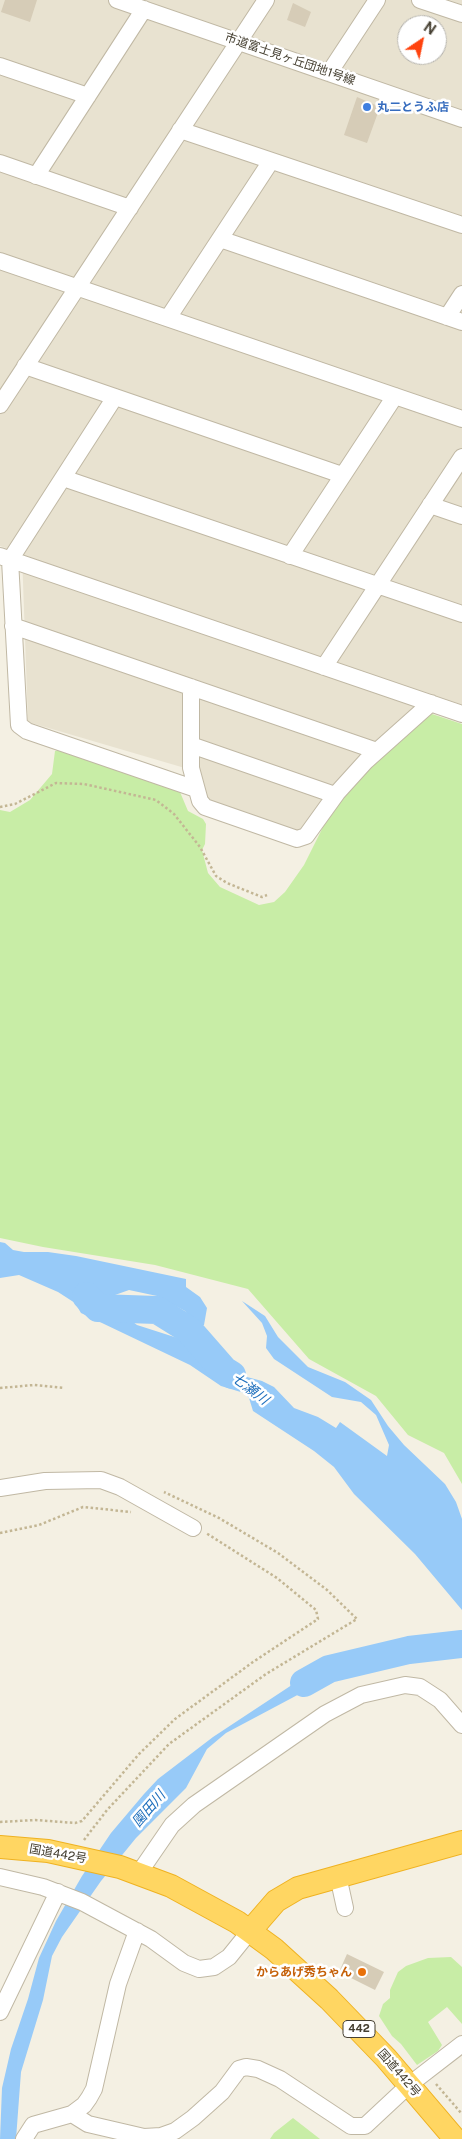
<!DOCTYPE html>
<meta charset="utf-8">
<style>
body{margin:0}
#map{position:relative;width:462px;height:2139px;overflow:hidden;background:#f4f0e3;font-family:"Public Sans",sans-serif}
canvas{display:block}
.north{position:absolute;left:397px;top:15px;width:50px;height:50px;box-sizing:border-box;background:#fff;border:1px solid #b5b3ad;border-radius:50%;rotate:34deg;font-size:14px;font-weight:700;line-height:20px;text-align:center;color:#464032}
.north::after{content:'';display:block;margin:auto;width:18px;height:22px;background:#ff430e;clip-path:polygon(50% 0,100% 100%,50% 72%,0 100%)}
</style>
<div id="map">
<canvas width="462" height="2139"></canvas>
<div class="north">N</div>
</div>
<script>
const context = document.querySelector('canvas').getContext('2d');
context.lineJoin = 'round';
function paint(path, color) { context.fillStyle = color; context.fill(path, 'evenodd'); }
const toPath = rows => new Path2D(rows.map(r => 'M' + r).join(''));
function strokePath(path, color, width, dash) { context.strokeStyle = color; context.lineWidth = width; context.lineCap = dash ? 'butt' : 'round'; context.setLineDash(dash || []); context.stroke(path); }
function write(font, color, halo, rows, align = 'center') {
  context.font = font + ' "Public Sans","Noto Sans JP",sans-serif'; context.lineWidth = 5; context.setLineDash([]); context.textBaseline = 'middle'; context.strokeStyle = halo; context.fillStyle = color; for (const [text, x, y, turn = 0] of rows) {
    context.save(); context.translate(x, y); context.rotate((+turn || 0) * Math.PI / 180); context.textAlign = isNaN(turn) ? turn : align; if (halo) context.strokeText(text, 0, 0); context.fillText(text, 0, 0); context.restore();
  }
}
const residential = toPath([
 [0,0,462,0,462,705,430,694,301,833,210,802,195,771,28,722,22,554,0,546],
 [407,25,437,25,437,55,407,55]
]);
const green = toPath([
 [432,714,462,724,462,1484,444,1453,408,1435,376,1396,309,1359,248,1289,155,1265,43,1247,0,1238,0,810,10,812,30,800,52,774,55,751,67,748,177,785,188,811,203,819,206,824,205,844,202,850,208,873,220,887,259,905,274,902,285,892,304,865,325,823,349,790,394,744],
 [451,1957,462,1967,462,2024,447,2007,428,2022,442,2045,438,2051,417,2065,401,2044,392,2036,379,2016,383,2004,390,1998,390,1990,398,1972,406,1966,428,1958],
 [293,2118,320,2139,270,2139,274,2133]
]);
const water = toPath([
 [0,1242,5,1243,13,1250,24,1252,48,1252,76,1256,186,1279,186,1287,200,1297,207,1308,204,1325,197,1326,185,1311,157,1296,129,1290,115,1295,118,1311,137,1325,190,1342,218,1355,247,1377,262,1381,274,1387,294,1408,318,1417,336,1428,340,1422,387,1456,389,1445,376,1415,361,1402,332,1397,274,1359,266,1348,267,1336,262,1323,242,1301,265,1316,278,1337,308,1367,345,1382,371,1400,388,1426,404,1445,445,1484,456,1502,462,1519,462,1610,415,1554,354,1494,334,1467,314,1451,253,1411,249,1398,244,1393,221,1386,190,1365,81,1313,75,1303,58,1292,19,1275,0,1278],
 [427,1640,462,1648,462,1655,446,1650,418,1651,323,1683,305,1691,226,1733,207,1749,186,1788,136,1838,101,1881,62,1937,52,1956,43,2000,21,2072,16,2139,0,2139,2,2088,11,2049,28,1999,39,1958,56,1921,82,1876,111,1833,144,1794,158,1779,213,1737,307,1675,323,1667,331,1666,353,1670,396,1648]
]);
const river = toPath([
 [86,1296,98,1308,157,1310,189,1330,224,1370,232,1375],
 [304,1683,329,1669,409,1650,462,1644]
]);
const building = toPath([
 [5,0,37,0,30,22,1,12],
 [293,3,311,12,305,27,287,20],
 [357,97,380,107,367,143,344,135],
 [347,1954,384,1972,375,1990,339,1972]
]);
const path = toPath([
 [0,807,15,804,56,783,84,784,156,800,174,814,200,847,216,876,227,883,262,897,267,895],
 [0,1388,34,1385,64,1388],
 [0,1533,39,1525,83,1507,131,1512],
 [0,1822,35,1820,75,1823,82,1821,139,1754,175,1719,253,1662,318,1619,316,1610,277,1578,206,1533],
 [84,1840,107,1810,169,1744,266,1674,357,1619,327,1590,278,1553,219,1518,164,1492],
 [436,2084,462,2114]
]);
const minor = toPath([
 [117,0,462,119],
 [420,0,462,14],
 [0,66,88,96],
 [329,73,377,0],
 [180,130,462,225],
 [0,163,130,208],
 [36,176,144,9],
 [220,239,462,322],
 [0,261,462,419],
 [447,317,462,294],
 [168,318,271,161],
 [25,366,342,475],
 [115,397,10,560,19,725,27,731,196,789],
 [0,405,266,0],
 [63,478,462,614],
 [430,505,462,516],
 [0,556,462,714],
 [290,556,395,396],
 [13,626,377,751],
 [324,667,462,457],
 [191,687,191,768,200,801,205,807,297,839,306,836,337,793,366,761,431,703],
 [191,745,335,795],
 [0,1488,45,1481,101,1480,120,1487,193,1528],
 [139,1873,172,1825,194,1805,325,1714,361,1695,405,1685,420,1687,440,1700,462,1725],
 [338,1876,345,1908],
 [0,1877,43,1887,82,1902,151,1939,184,1963,199,1969,214,1967,229,1957,250,1931],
 [0,2012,58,1892],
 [72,2114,88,2124,144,2137,161,2136,175,2131,193,2118,222,2092,239,2069,246,2067,258,2069,280,2079,351,2126,365,2126,409,2085,462,2044],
 [24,2139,33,2125,72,2114,84,2105,89,2098,94,2089,118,1984,137,1931]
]);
const highway = toPath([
 [0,1847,48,1851,120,1867,171,1886,237,1922,274,1949,329,1999,386,2058,455,2139],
 [250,1931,276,1901,298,1888,462,1842]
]);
const markers = [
 [367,107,5,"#3f7fe0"],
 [362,1972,5,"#e8710a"]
];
const shields = [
 [359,2029,32]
];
const shieldNames = [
 ["442",359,2029]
];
const streetNames = [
 ["市道富士見ヶ丘団地1号線",290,59,19],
 ["国道442号",58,1854,10],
 ["国道442号",399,2073,49]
];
const shopNames = [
 ["丸二とうふ店",377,107]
];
const foodNames = [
 ["からあげ秀ちゃん",352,1972]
];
const waterNames = [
 ["七瀬川",250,1389,37],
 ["園田川",149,1809,-49]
];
paint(residential, '#e8e2d0');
paint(green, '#c8eda6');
paint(water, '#97caf8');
strokePath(river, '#97caf8', 28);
paint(building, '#d6ccb7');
strokePath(minor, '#c0b8a4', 18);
strokePath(highway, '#efb221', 24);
strokePath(path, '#c3b694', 2.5, [2.5, 2.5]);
strokePath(minor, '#fff', 16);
strokePath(highway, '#ffd662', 22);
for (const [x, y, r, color] of markers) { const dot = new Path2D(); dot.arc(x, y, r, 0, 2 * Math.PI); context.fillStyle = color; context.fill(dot); strokePath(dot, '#fff', 2); }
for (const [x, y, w] of shields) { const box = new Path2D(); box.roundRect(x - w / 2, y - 8.5, w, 17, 4); context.fillStyle = '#fff'; context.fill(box); strokePath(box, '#464032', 1); }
write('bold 11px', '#464032', null, shieldNames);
write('12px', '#464032', '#fff', streetNames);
write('bold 12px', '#366cbe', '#fff', shopNames, 'left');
write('bold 12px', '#c56008', '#fff', foodNames, 'right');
write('italic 14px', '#2070bd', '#fff', waterNames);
</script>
